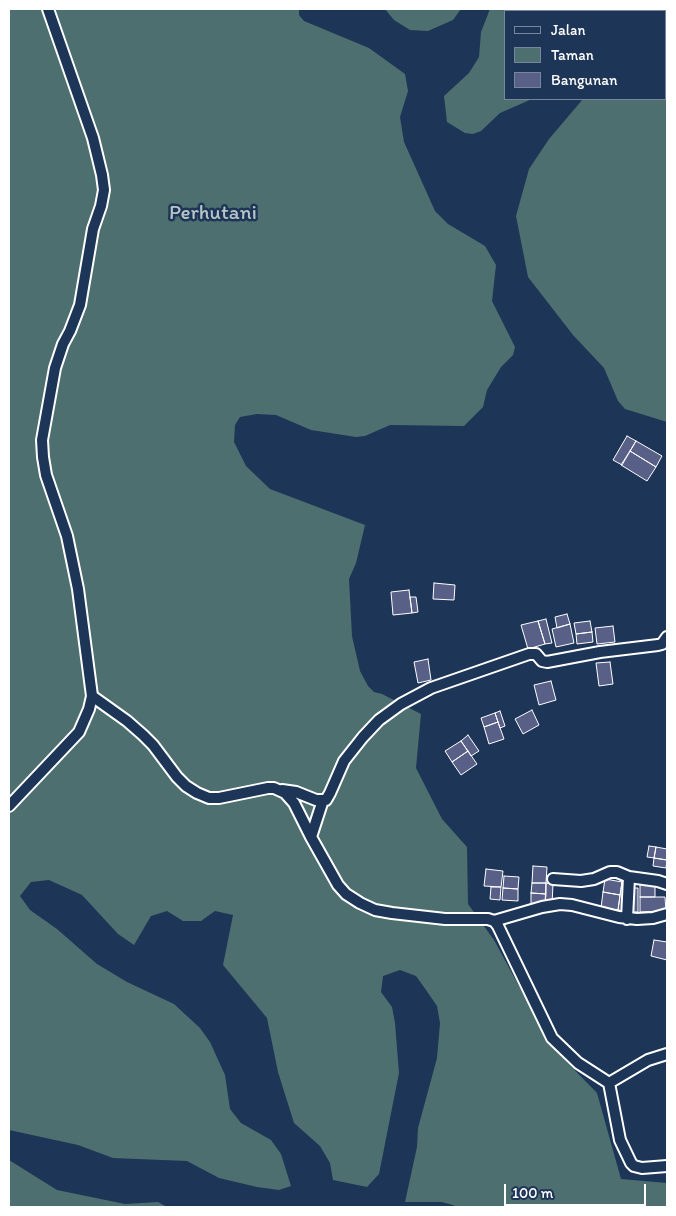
<!DOCTYPE html>
<style>
body{margin:0}
#map{position:relative;width:676px;height:1216px;overflow:hidden;background:#1d3557;font-family:Itim,sans-serif}
canvas{display:block}
.frame{position:absolute;inset:0;border:10px solid #fff;pointer-events:none}
.legend{position:absolute;left:504px;top:10px;width:162px;height:90px;box-sizing:border-box;background:#1d3557;border:1px solid #77869a;margin:0;padding:6px 9px;list-style:none;font-size:15px;color:#fff}
.legend li{display:flex;align-items:center;gap:10px;height:25px}
.legend b{width:25px;border:1px solid #77869a}
.scale{position:absolute;left:504px;top:1184px;width:142px;height:22px;box-sizing:border-box;border:2px solid #fff;border-top:0;padding-left:6px;font-size:15px;line-height:18px;white-space:nowrap;color:#fff;-webkit-text-stroke:4px #1d3557;paint-order:stroke}
</style>
<div id="map">
<canvas width="676" height="1216"></canvas>
<div class="frame"></div>
<ul class="legend">
<li><b style="height:6px;background:#1d3557"></b>Jalan</li>
<li><b style="height:14px;background:#4d6f6f"></b>Taman</li>
<li><b style="height:14px;background:#586087"></b>Bangunan</li>
</ul>
<div class="scale">100 m</div>
</div>
<script>
const context = document.querySelector('canvas').getContext('2d');
context.lineJoin = 'round';
function paint(path, color) { context.fillStyle = color; context.fill(path, 'evenodd'); }
const toPath = rows => new Path2D(rows.map(r => 'M' + r).join(''));
function strokePath(path, color, width, dash) { context.strokeStyle = color; context.lineWidth = width; context.lineCap = dash ? 'butt' : 'round'; context.setLineDash(dash || []); context.stroke(path); }
function write(font, color, halo, rows, align = 'center') {
  context.font = font + ' Itim,sans-serif'; context.lineWidth = 5; context.setLineDash([]); context.textBaseline = 'middle'; context.strokeStyle = halo; context.fillStyle = color; for (const [text, x, y, turn = 0] of rows) {
    context.save(); context.translate(x, y); context.rotate((+turn || 0) * Math.PI / 180); context.textAlign = isNaN(turn) ? turn : align; if (halo) context.strokeText(text, 0, 0); context.fillText(text, 0, 0); context.restore();
  }
}
const green = toPath([
 [9,9,299,9,299,15,304,21,369,48,405,74,408,91,400,117,404,142,435,211,448,224,485,246,496,265,492,301,515,347,513,355,501,367,487,390,483,407,464,426,390,425,365,436,356,437,311,430,276,415,257,414,240,417,235,425,234,442,246,466,270,489,365,525,356,563,349,579,352,636,360,671,368,686,374,692,382,694,421,714,416,768,442,819,467,847,468,904,494,940,552,1047,597,1093,621,1179,667,1183,667,1207,459,1207,442,1202,405,1202,417,1147,418,1128,437,1058,440,1023,437,1006,426,990,416,976,400,970,383,976,381,992,392,1007,395,1023,399,1073,379,1174,367,1187,333,1180,330,1163,320,1146,294,1123,278,1072,267,1018,223,965,233,915,215,911,201,921,183,921,167,911,151,916,134,945,118,934,82,895,49,880,31,882,20,896,30,910,57,929,97,964,127,982,174,1004,200,1028,210,1042,225,1075,230,1109,241,1123,271,1140,281,1154,291,1186,279,1190,257,1187,219,1178,187,1161,113,1158,78,1145,9,1130],
 [385,9,461,9,453,20,428,31,410,30,394,20],
 [490,9,667,9,667,422,625,409,618,401,604,368,573,335,528,277,516,216,529,169,549,139,583,99,665,99,665,11,648,11,646,9,637,9,634,11,505,11,505,99,532,99,500,113,481,131,473,134,465,133,447,122,444,96,469,73,479,57,481,32],
 [9,1160,57,1190,125,1204,158,1202,167,1207,9,1207]
]);
const building = toPath([
 [627,436,636,441,622,465,613,460,627,436],
 [636,441,662,456,656,467,630,451,636,441],
 [630,451,656,467,647,481,621,465,630,451],
 [434,583,455,585,454,600,433,599,434,583],
 [409,590,412,613,393,615,391,592,409,590],
 [410,597,416,597,418,612,412,613,410,597],
 [567,614,570,624,557,628,555,617,567,614],
 [546,619,552,643,545,644,538,621,546,619],
 [538,621,545,644,528,649,521,625,538,621],
 [590,621,592,632,576,634,574,623,590,621],
 [570,624,574,643,556,647,552,629,570,624],
 [613,626,615,642,597,644,595,628,613,626],
 [592,632,593,642,577,644,576,634,592,632],
 [428,659,431,680,418,683,414,662,428,659],
 [610,662,613,684,599,686,596,663,610,662],
 [551,681,556,700,539,705,534,685,551,681],
 [532,710,539,725,523,734,515,719,532,710],
 [500,711,505,726,500,728,495,713,500,711],
 [495,713,498,722,484,727,481,718,495,713],
 [498,722,504,739,489,744,484,727,498,722],
 [468,735,479,751,471,756,461,741,468,735],
 [461,741,468,751,452,762,445,751,461,741],
 [468,751,477,764,461,775,452,762,468,751],
 [649,846,656,847,654,858,647,857,649,846],
 [656,847,667,849,667,860,654,858,656,847],
 [654,858,667,860,666,868,653,866,654,858],
 [533,866,547,867,546,883,532,883,533,866],
 [486,869,503,871,501,887,484,886,486,869],
 [504,876,519,877,518,889,503,888,504,876],
 [605,879,622,882,620,895,603,892,605,879],
 [622,882,628,882,624,911,618,910,622,882],
 [532,883,546,883,546,894,531,893,532,883],
 [546,883,553,884,552,905,545,904,546,883],
 [640,883,655,883,655,897,640,897,640,883],
 [491,887,501,887,500,900,490,899,491,887],
 [503,888,518,889,518,901,502,900,503,888],
 [630,888,638,888,638,912,630,912,630,888],
 [603,892,620,895,618,910,601,908,603,892],
 [531,893,546,894,545,904,531,904,531,893],
 [640,897,665,897,666,911,640,912,640,897],
 [654,940,667,942,667,960,651,956,654,940]
]);
const street = toPath([
 [92,696,127,721,143,735,153,745,177,777,186,786,197,793,209,798,219,798,268,788,274,788,285,793,294,803,311,837,338,885,346,894,360,903,375,910,392,913,445,919,488,919,494,921,498,926,552,1038,578,1063,609,1083,620,1140,631,1163,634,1166,642,1168,667,1166],
 [282,790,296,792,316,800,326,800,330,793,344,761,363,737,379,720,401,704,431,688,529,654,536,654,542,661,547,662,600,652,658,645,662,644,667,637],
 [9,806,79,732,89,709,92,696,78,589,67,536,46,475,43,457,42,440,55,368,63,344,70,331,80,305,93,229,101,206,104,190,102,175,93,138,48,9],
 [311,837,323,800],
 [553,879,581,881,594,879,610,872,617,872,629,877],
 [627,919,629,877,658,881,667,884],
 [494,921,542,907,560,904,572,905,619,917,637,919,653,918,667,914],
 [609,1083,648,1060,667,1054]
]);
const parkNames = [
 ["Perhutani",213,214]
];
paint(green, '#4d6f6f');
paint(building, '#586087');
strokePath(building, '#fff', 1);
strokePath(street, '#fff', 14);
strokePath(street, '#1d3557', 10);
write('21px', '#b8c5c5', '#1d3557', parkNames);
</script>
